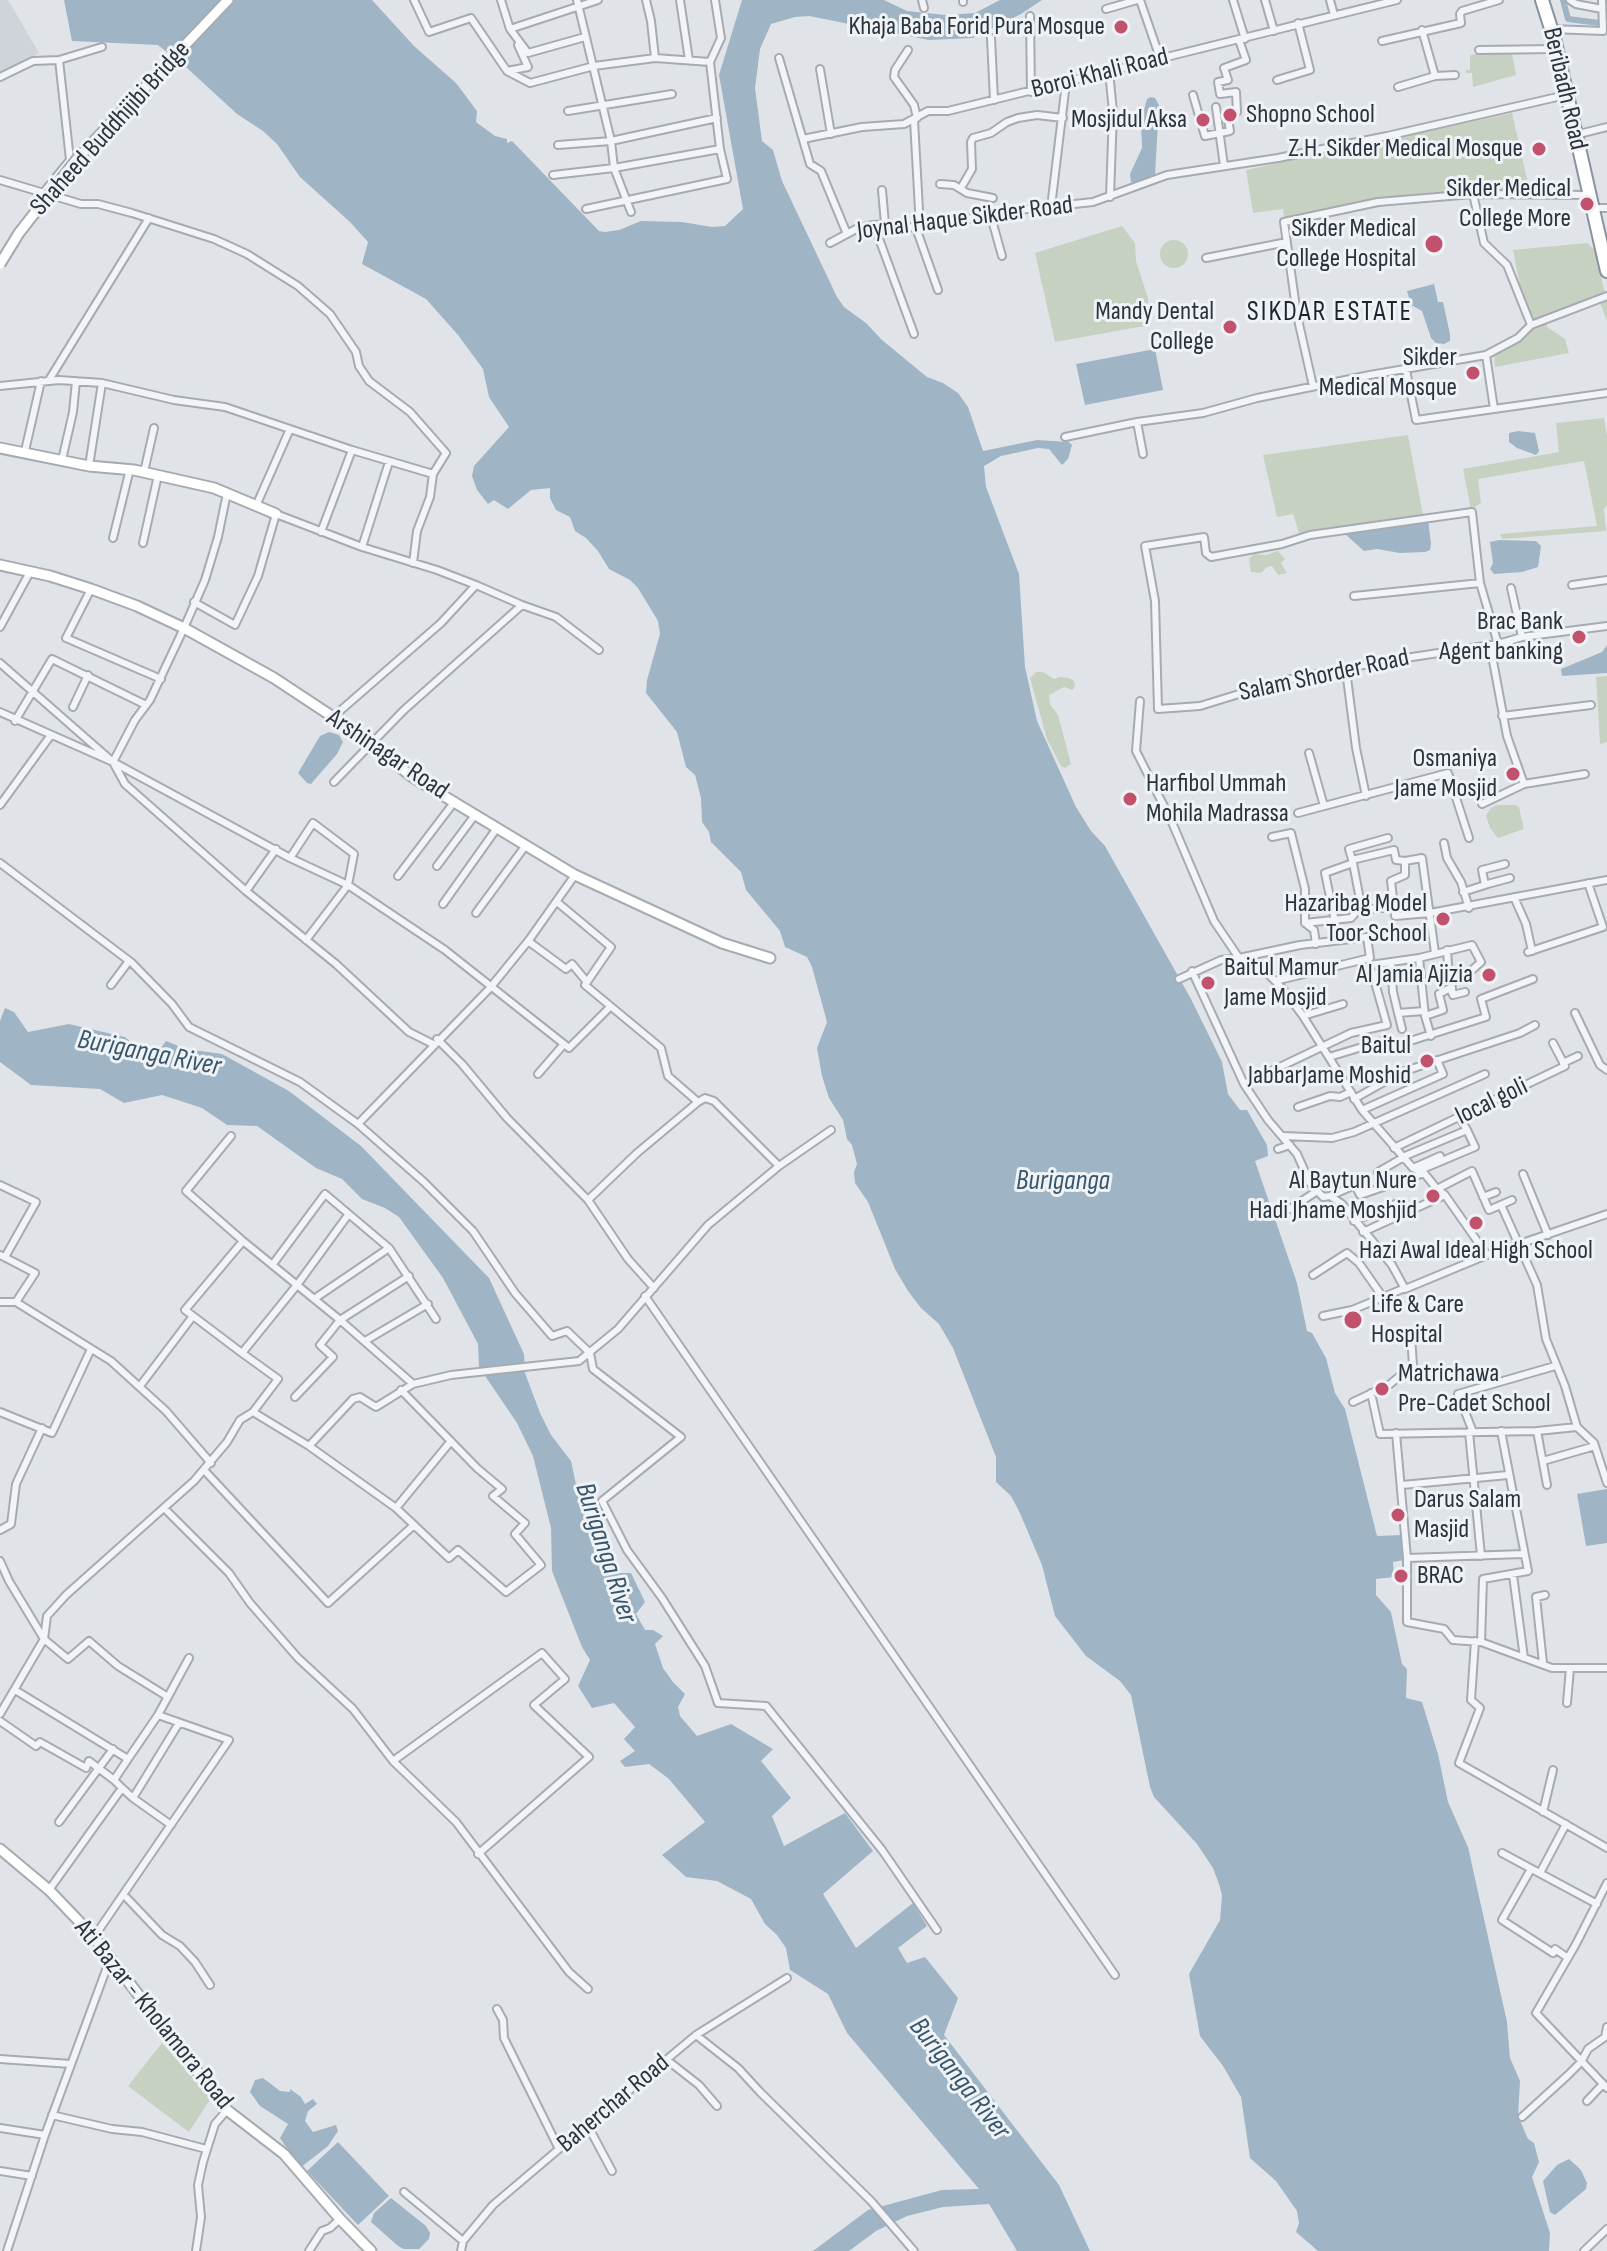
<!DOCTYPE html>
<style>
body{margin:0}
canvas{display:block;background:#e0e4e8}
</style>
<canvas width="1607" height="2251"></canvas>
<script>
const context = document.querySelector('canvas').getContext('2d');
context.lineJoin = 'round';
function paint(path, color) { context.fillStyle = color; context.fill(path, 'evenodd'); }
const toPath = rows => new Path2D(rows.map(r => 'M' + r).join(''));
function strokePath(path, color, width, dash) { context.strokeStyle = color; context.lineWidth = width; context.lineCap = dash ? 'butt' : 'round'; context.setLineDash(dash || []); context.stroke(path); }
function write(font, color, halo, rows, align = 'center') {
  context.font = font + ' "Sofia Sans Condensed",sans-serif'; context.lineWidth = 6; context.setLineDash([]); context.textBaseline = 'middle'; context.strokeStyle = halo; context.fillStyle = color; for (const [text, x, y, turn = 0] of rows) {
    context.save(); context.translate(x, y); context.rotate((+turn || 0) * Math.PI / 180); context.textAlign = isNaN(turn) ? turn : align; if (halo) context.strokeText(text, 0, 0); context.fillText(text, 0, 0); context.restore();
  }
}
const built = toPath([
 [0,0,8,0,39,53,0,74]
]);
const green = toPath([
 [1511,48,1516,75,1473,87,1472,73,1466,73,1466,70,1470,70,1470,55],
 [1512,113,1530,192,1377,201,1284,218,1283,209,1253,213,1246,170],
 [1122,226,1135,243,1136,261,1148,298,1150,325,1055,342,1035,253],
 '1160 254a14 14 0 1 1 28 0a14 14 0 1 1-28 0Z',
 [1587,243,1595,250,1607,302,1607,321,1601,305,1595,301,1546,317,1547,327,1565,339,1569,353,1495,367,1494,352,1523,338,1526,317,1513,250],
 [1604,418,1607,436,1607,505,1604,509,1606,531,1502,539,1500,534,1597,526,1584,461,1478,479,1481,503,1471,510,1463,469,1559,452,1556,423],
 [1408,435,1423,515,1299,533,1293,514,1277,517,1263,455],
 [1278,551,1285,559,1281,563,1287,573,1278,575,1272,566,1267,567,1261,573,1251,572,1249,559,1254,554,1266,555],
 [1036,672,1043,672,1054,679,1060,677,1069,678,1073,680,1075,685,1073,690,1064,687,1049,695,1050,704,1058,715,1071,764,1065,768,1061,766,1047,739,1030,678],
 [1607,676,1607,742,1600,744,1596,677],
 [1497,805,1516,805,1519,807,1524,829,1498,838,1490,828,1486,816,1490,809],
 [162,2043,211,2098,189,2132,128,2086]
]);
const water = toPath([
 [64,0,372,0,414,46,456,83,477,111,476,122,495,136,507,139,507,143,512,141,599,231,605,232,619,230,641,221,682,222,712,227,725,226,743,209,719,75,742,0,884,0,907,11,946,15,975,13,1000,0,1042,0,1021,14,973,38,929,40,809,16,795,17,771,24,760,49,755,88,762,141,773,150,782,181,837,297,844,307,866,323,882,340,927,377,943,383,958,393,968,407,983,451,1037,440,1069,442,1072,445,1068,459,1062,465,1049,449,1038,448,1001,456,984,466,986,487,1019,574,1025,667,1037,721,1076,807,1091,831,1105,846,1191,999,1222,1062,1228,1094,1240,1110,1247,1110,1267,1145,1268,1156,1255,1161,1297,1283,1307,1331,1312,1333,1326,1358,1335,1393,1345,1409,1377,1536,1402,1535,1404,1560,1393,1562,1394,1577,1376,1579,1376,1595,1391,1612,1402,1664,1407,1669,1406,1698,1422,1702,1438,1754,1448,1802,1468,1847,1507,2022,1510,2058,1520,2081,1518,2116,1528,2139,1534,2143,1539,2162,1532,2177,1550,2233,1549,2251,1318,2251,1296,2232,1299,2223,1297,2211,1276,2181,1250,2158,1241,2097,1223,2066,1200,2036,1189,1974,1220,1920,1222,1895,1219,1884,1213,1868,1197,1844,1154,1797,1150,1787,1131,1695,1120,1681,1086,1656,1055,1616,1042,1565,1019,1511,1011,1496,996,1482,996,1457,953,1348,939,1324,921,1308,908,1291,895,1269,868,1202,855,1183,854,1172,857,1164,852,1145,847,1139,843,1120,829,1098,822,1076,817,1048,827,1022,812,967,807,957,785,947,780,931,746,890,741,872,711,842,709,832,702,822,701,798,695,775,686,767,677,732,646,693,647,680,660,634,658,621,638,588,630,580,609,569,598,551,586,538,575,531,570,517,556,510,550,498,550,488,531,490,508,509,494,500,488,504,477,490,472,476,474,466,509,427,489,397,483,369,458,335,426,299,362,264,368,242,350,222,300,177,277,144,263,131,237,114,187,68,158,45,72,41],
 [1151,97,1155,98,1159,105,1155,176,1148,182,1131,182,1130,174,1142,148,1141,121,1147,99],
 [1434,284,1438,302,1443,302,1450,334,1450,341,1444,344,1436,343,1431,338,1422,311,1411,305,1407,291],
 [1155,349,1163,390,1085,405,1076,364],
 [1518,431,1535,433,1539,451,1536,455,1517,448,1509,442,1509,433],
 [1428,519,1431,544,1430,550,1425,552,1400,553,1377,549,1364,551,1345,534],
 [1499,540,1536,541,1541,546,1538,567,1522,572,1494,574,1490,569,1493,563,1490,542],
 [1607,645,1607,673,1562,676,1561,669,1602,652],
 [329,732,339,735,343,742,337,754,311,784,307,783,298,773,320,736],
 [5,1008,14,1012,28,1032,69,1024,125,1037,142,1052,157,1053,166,1041,186,1049,222,1054,289,1091,361,1146,489,1278,524,1354,525,1373,540,1413,551,1435,571,1461,577,1489,605,1556,617,1573,631,1573,645,1602,636,1614,645,1630,653,1630,663,1636,655,1644,663,1668,673,1682,685,1694,678,1707,680,1716,697,1736,731,1724,773,1749,761,1761,791,1798,772,1816,784,1846,845,1813,873,1851,823,1894,856,1948,913,1903,927,1926,898,1948,907,1963,925,1957,958,1998,944,2035,1059,2185,1090,2251,1017,2251,989,2204,943,2207,907,2216,876,2231,849,2251,813,2251,868,2210,942,2190,979,2189,847,2033,828,1994,790,1970,786,1948,777,1935,765,1924,751,1899,717,1881,686,1877,662,1855,705,1822,669,1779,649,1764,625,1767,620,1761,635,1751,624,1739,635,1727,614,1703,592,1708,578,1686,590,1660,582,1647,552,1571,551,1528,533,1456,517,1423,479,1367,478,1344,443,1278,399,1217,385,1208,362,1199,342,1179,316,1168,257,1126,227,1125,202,1108,162,1095,124,1103,100,1089,31,1085,0,1062,0,1021],
 [1607,1489,1607,1543,1586,1546,1577,1494],
 [263,2078,280,2091,290,2092,290,2089,301,2097,305,2104,313,2099,317,2104,308,2111,305,2121,313,2132,336,2125,338,2131,328,2146,300,2168,280,2138,288,2124,260,2106,250,2092,255,2080],
 [338,2142,389,2196,358,2225,307,2171],
 [1569,2159,1581,2170,1587,2183,1586,2189,1555,2215,1550,2212,1543,2181,1557,2165],
 [391,2198,426,2226,430,2233,429,2239,419,2249,404,2249,398,2246,371,2222,374,2213]
]);
const canal = toPath([
 [1563,0,1568,19,1607,24]
]);
const street = toPath([
 [414,0,429,32,471,18,507,71,530,83,594,66,655,58,710,62],
 [501,0,510,29,528,53,585,37],
 [577,0,611,141,614,168,631,212],
 [646,0,651,21,655,58],
 [680,0,689,60],
 [922,0,924,8],
 [963,0,963,2],
 [1140,0,1160,58],
 [1233,0,1245,39],
 [1265,0,1274,31],
 [1330,0,1334,15],
 [1570,0,1576,4,1602,9],
 [1106,9,1137,0],
 [1030,16,1031,92],
 [510,29,598,0],
 [1552,29,1603,31,1602,0],
 [1422,30,1435,76],
 [991,38,994,100],
 [1382,41,1461,23,1460,14,1462,11,1499,0],
 [908,50,895,70,894,77,914,105,917,118],
 [1479,50,1555,49],
 [779,58,810,164,821,171,847,234],
 [820,69,831,134],
 [507,71,528,67,518,45,519,43],
 [1109,71,1113,112,1110,197],
 [0,77,33,61,59,60,102,47],
 [1277,80,1310,70,1298,23],
 [1398,87,1435,76,1455,75],
 [1193,95,1205,136,1230,131,1227,113,1237,112,1236,92,1220,94,1218,82,1228,80,1224,68,1246,60,1239,40],
 [1216,107,1224,166],
 [568,111,672,94],
 [914,120,920,228],
 [1575,135,1607,127],
 [803,139,862,127,904,124,928,111,948,111,1397,0],
 [558,145,611,141,717,118],
 [553,175,614,168,720,149],
 [0,180,81,204,98,204,132,213,214,239,247,254,298,286,330,314,356,352,359,366,369,381,410,412,446,453,433,474,352,450,225,407,174,400,102,383,59,380,0,386],
 [940,184,954,185,967,193,993,198],
 [961,188,972,169,971,142,973,138,991,133,1007,122,1018,118,1037,115,1063,118],
 [882,190,885,224],
 [44,192,70,160,59,60],
 [1473,194,1484,243,1507,265,1531,325],
 [1051,207,1066,83],
 [1593,208,1607,208],
 [586,209,727,179,720,149,710,62,721,38,715,0],
 [990,213,1002,256],
 [874,225,914,334],
 [916,228,938,290],
 [830,243,858,228,874,225,885,224,916,228,961,221,990,213,1093,202,1167,175,1278,158,1387,136,1566,95],
 [1206,258,1287,242],
 [1406,370,1416,420,1494,409,1486,355],
 [49,380,149,218],
 [1313,386,1297,315,1284,222,1378,202,1473,194,1590,195],
 [1494,409,1607,393],
 [1137,422,1143,454],
 [1065,437,1137,422,1203,413,1257,398,1370,375,1486,355,1518,338,1531,325,1607,296],
 [25,451,41,381],
 [62,460,73,412,76,381],
 [89,466,102,383],
 [144,472,154,428],
 [256,506,290,429],
 [321,532,352,450],
 [113,538,130,469],
 [143,543,158,475],
 [362,547,389,462],
 [413,563,417,531,430,497,433,474],
 [1572,585,1607,580],
 [1511,588,1522,637],
 [91,589,66,638,161,679],
 [1354,596,1480,583],
 [194,602,235,625,258,576,276,514,362,547,437,570,476,585],
 [522,605,556,617,599,650],
 [0,627,30,572],
 [1498,644,1480,583,1472,512,1310,535,1282,544,1211,557,1206,553,1204,537,1145,546,1155,601,1158,709,1200,706,1281,681,1379,662,1498,644,1522,637,1607,626],
 [1490,645,1507,736,1524,784],
 [0,663,113,762,125,784,246,891],
 [1346,670,1356,748,1366,796],
 [1140,701,1136,751,1171,820,1214,921,1239,958],
 [73,707,88,675],
 [0,712,113,762,290,858,348,885,445,950,569,1048,610,1007],
 [1502,716,1591,705],
 [333,717,441,623,476,585,522,605,404,710,334,782],
 [15,721,52,659,146,705],
 [1309,753,1324,806],
 [113,762,135,720,150,700,184,628,205,580,218,537,227,493],
 [1482,804,1524,784,1585,774],
 [0,805,51,735],
 [1298,813,1448,773,1469,838],
 [1272,837,1291,833,1305,889,1305,923],
 [1444,843,1447,858,1461,882,1469,908],
 [276,849,246,891,336,964,409,1032,433,1044],
 [290,858,313,823,354,854,348,885,306,940],
 [1352,860,1394,850,1396,860,1405,861,1405,875,1391,881,1394,907],
 [1405,861,1422,858,1435,953],
 [0,863,132,963,172,1004,189,1027,300,1082,358,1124,424,1182,473,1231,515,1293,552,1336,567,1331,590,1353,593,1369,681,1437,602,1501,627,1550,662,1598,705,1666,718,1703,766,1706,882,1850,937,1930],
 [1353,863,1361,905,1356,912],
 [437,866,475,815],
 [398,876,455,801],
 [1484,885,1510,878],
 [1463,892,1485,885,1482,870,1505,864],
 [1514,897,1526,924,1532,951],
 [557,902,611,947,585,985,661,1048,668,1076,698,1102,705,1098,714,1101,779,1166],
 [443,904,497,828],
 [476,913,526,845],
 [1335,921,1325,873,1353,863,1349,849,1388,838],
 [528,941,566,969,572,964,587,982],
 [1316,944,1314,930,1305,923,1351,918,1358,910,1394,907,1395,916,1430,913,1607,880],
 [1447,950,1449,980],
 [1528,952,1603,927,1588,883],
 [1239,958,1255,961,1283,989,1303,1016,1362,1110,1413,1168,1424,1173,1437,1189,1445,1195,1487,1255],
 [1419,958,1425,1016,1431,1036],
 [1391,963,1393,992,1398,1013,1424,1011],
 [1192,971,1244,1084,1268,1120,1297,1154,1310,1183,1323,1197,1330,1196,1342,1204,1392,1265,1405,1289,1487,1255,1607,1214],
 [1179,979,1221,960,1239,958,1300,945,1367,937,1370,958,1275,981],
 [111,985,129,961],
 [1398,1013,1402,1029],
 [1575,1013,1600,1065,1607,1070],
 [1303,1016,1343,1004],
 [1425,1016,1443,1010,1439,994,1450,988,1453,995,1465,992],
 [437,1039,462,1064,507,1118,588,1200,628,1259,654,1288],
 [1329,1057,1382,1041,1391,1047,1486,1017,1481,999,1533,979],
 [1563,1063,1578,1056],
 [538,1074,564,1044],
 [1244,1084,1351,1033,1387,1025,1370,965,1419,958,1472,945,1481,962,1472,970,1450,976,1453,995],
 [1354,1099,1402,1072,1520,1033,1535,1025],
 [1298,1107,1330,1096,1340,1097,1351,1092],
 [1362,1110,1443,1074,1437,1060],
 [358,1124,490,988,529,940,575,875],
 [231,1136,186,1191,243,1241],
 [1283,1136,1332,1138,1354,1132,1485,1074],
 [1394,1148,1565,1066,1553,1043],
 [1278,1149,1290,1145],
 [1405,1156,1467,1130,1460,1118],
 [1413,1168,1440,1156],
 [1418,1171,1475,1147,1467,1130],
 [1378,1172,1404,1157],
 [1523,1174,1548,1235],
 [0,1185,36,1202,5,1257],
 [1437,1189,1472,1171,1489,1210,1512,1200],
 [1330,1196,1355,1185,1360,1195,1424,1173],
 [1483,1197,1496,1192],
 [588,1200,637,1153,698,1102],
 [1501,1205,1537,1285,1546,1339,1565,1386,1577,1427,1594,1443,1607,1483],
 [1290,1209,1317,1191],
 [1354,1221,1395,1204],
 [1363,1232,1445,1195],
 [0,1255,35,1273,16,1302],
 [273,1264,325,1194,389,1248],
 [1313,1275,1347,1253,1359,1263,1382,1296],
 [645,1296,1115,1975],
 [314,1299,389,1248,436,1319],
 [0,1302,16,1302,111,1361,166,1411,211,1463],
 [193,1316,185,1310,243,1241,340,1320,413,1384],
 [1323,1316,1352,1310,1405,1288],
 [365,1341,428,1304],
 [140,1386,193,1316,242,1353],
 [1371,1393,1380,1434,1537,1431,1577,1427],
 [295,1397,333,1357,320,1345,340,1320,409,1276],
 [1353,1402,1389,1385,1413,1365,1411,1337],
 [0,1412,52,1433,91,1349],
 [253,1412,278,1379,242,1353,297,1285,348,1215],
 [1537,1431,1547,1485],
 [1469,1432,1481,1556],
 [1473,1432,1458,1394,1555,1366],
 [1396,1433,1407,1558,1407,1622,1444,1629,1453,1640,1481,1642,1552,1668,1607,1668],
 [309,1446,396,1508,451,1441],
 [1543,1461,1595,1446],
 [204,1470,328,1603,414,1525],
 [1402,1485,1508,1475],
 [396,1508,449,1558,458,1550,506,1592,541,1565,515,1534,525,1523,493,1496,502,1489,477,1468,401,1390],
 [165,1509,229,1573,250,1603,298,1658,353,1709,393,1761,456,1822,569,1972,588,1989],
 [0,1530,11,1524,16,1484,42,1428],
 [1407,1558,1523,1554],
 [0,1561,9,1581,44,1639,68,1659,89,1641,118,1666,168,1697],
 [1513,1575,1524,1658],
 [1475,1641,1471,1700,1480,1708,1459,1763,1607,1848],
 [1481,1642,1483,1579,1528,1571,1501,1431],
 [1543,1663,1536,1597,1545,1595],
 [15,1690,128,1759,158,1715],
 [1567,1703,1570,1668],
 [0,1714,44,1639,47,1616,66,1595,194,1481,227,1442,240,1420,253,1412,309,1446,353,1399,360,1397,376,1407,413,1384,451,1375,579,1361,618,1329,708,1225,779,1166,831,1130],
 [0,1721,36,1746,40,1742,86,1768,89,1761,114,1780],
 [393,1761,542,1653,565,1679,534,1705,589,1757,478,1854],
 [122,1788,133,1798,179,1723],
 [133,1798,171,1825],
 [1543,1812,1553,1770],
 [59,1822,113,1749],
 [1502,1853,1597,1904],
 [1531,1869,1502,1920,1553,1953,1555,1949,1568,1958],
 [1540,1873,1566,1824],
 [1607,1883,1576,1944,1536,2013,1607,2088],
 [49,1890,122,1788,114,1780,128,1759],
 [124,1895,162,1935,180,1946,195,1962,210,1985],
 [94,1937,229,1740,158,1715,189,1658],
 [497,2009,503,2020,504,2038,559,2149],
 [696,2035,738,2068,760,2092,871,2201,914,2251],
 [0,2059,71,2064],
 [667,2060,699,2085,717,2106],
 [1587,2101,1603,2084],
 [52,2115,112,2129,142,2132,206,2149],
 [1522,2117,1568,2075,1581,2062,1588,2049,1605,2037,1607,2027],
 [588,2126,612,2171],
 [0,2128,45,2135],
 [0,2171,32,2176],
 [404,2192,463,2241],
 [7,2251,45,2135,110,1959],
 [196,2251,201,2217,198,2185,203,2162,215,2124,227,2110],
 [309,2251,322,2231,330,2228,340,2219],
 [461,2251,463,2241,493,2205,559,2149,696,2035,787,1978],
 [1584,2251,1607,2229]
]);
const secondary = toPath([
 [0,448,89,466,134,470,214,488,276,514],
 [0,565,50,576,91,589,137,606,184,628,274,678,333,717,414,778,575,875,722,943,770,958],
 [0,1849,49,1890,94,1937,227,2110,284,2154,340,2219,371,2251]
]);
const highway = toPath([
 [1542,0,1554,38,1607,271]
]);
const secondaryBridge = toPath([
 [0,264,19,233,77,159,228,0]
]);
const markers = [
 [1121,27,8,"#c1516c"],
 [1230,115,8,"#c1516c"],
 [1203,120,8,"#c1516c"],
 [1539,149,8,"#c1516c"],
 [1587,204,8,"#c1516c"],
 [1434,244,10,"#c1516c"],
 [1230,327,8,"#c1516c"],
 [1473,373,8,"#c1516c"],
 [1579,637,8,"#c1516c"],
 [1513,774,8,"#c1516c"],
 [1130,799,8,"#c1516c"],
 [1443,919,8,"#c1516c"],
 [1489,975,8,"#c1516c"],
 [1208,983,8,"#c1516c"],
 [1427,1061,8,"#c1516c"],
 [1433,1196,8,"#c1516c"],
 [1476,1223,8,"#c1516c"],
 [1353,1320,10,"#c1516c"],
 [1382,1389,8,"#c1516c"],
 [1398,1515,8,"#c1516c"],
 [1401,1576,8,"#c1516c"]
];
const poiNames = [
 ["Khaja Baba Forid Pura Mosque",1105,27],
 ["Shopno School",1246,115,"left"],
 ["Mosjidul Aksa",1187,120],
 ["Z.H. Sikder Medical Mosque",1523,149],
 ["Sikder Medical",1571,189],
 ["College More",1571,219],
 ["Sikder Medical",1416,229],
 ["College Hospital",1416,259],
 ["Mandy Dental",1214,312],
 ["College",1214,342],
 ["Sikder",1457,358],
 ["Medical Mosque",1457,388],
 ["Brac Bank",1563,622],
 ["Agent banking",1563,652],
 ["Osmaniya",1497,759],
 ["Jame Mosjid",1497,789],
 ["Harfibol Ummah",1146,784,"left"],
 ["Mohila Madrassa",1146,814,"left"],
 ["Hazaribag Model",1427,904],
 ["Toor School",1427,934],
 ["Baitul Mamur",1224,968,"left"],
 ["Jame Mosjid",1224,998,"left"],
 ["Al Jamia Ajizia",1473,975],
 ["Baitul",1411,1046],
 ["JabbarJame Moshid",1411,1076],
 ["Al Baytun Nure",1417,1181],
 ["Hadi Jhame Moshjid",1417,1211],
 ["Hazi Awal Ideal High School",1476,1251,"center"],
 ["Life & Care",1371,1305,"left"],
 ["Hospital",1371,1335,"left"],
 ["Matrichawa",1398,1374,"left"],
 ["Pre-Cadet School",1398,1404,"left"],
 ["Darus Salam",1414,1500,"left"],
 ["Masjid",1414,1530,"left"],
 ["BRAC",1417,1576,"left"]
];
const streetNames = [
 ["Boroi Khali Road",1100,74,-14],
 ["Beribadh Road",1564,89,77],
 ["Shaheed Buddhijibi Bridge",111,129,-48],
 ["Joynal Haque Sikder Road",965,219,-7],
 ["Salam Shorder Road",1324,676,-12],
 ["Arshinagar Road",387,755,34],
 ["local goli",1492,1102,-26],
 ["Ati Bazar - Kholamora Road",153,2015,51],
 ["Baherchar Road",614,2104,-40]
];
const neighbourhoodNames = [
 ["SIKDAR ESTATE",1330,313]
];
const waterNames = [
 ["Buriganga River",149,1054,11],
 ["Buriganga",1063,1182],
 ["Buriganga River",605,1553,72],
 ["Buriganga River",959,2079,52]
];
paint(built, '#cfd3da');
paint(green, '#c7d1c2');
paint(water, '#9fb5c5');
strokePath(canal, '#9fb5c5', 6);
strokePath(street, '#a6abb2', 10);
strokePath(secondary, '#a6abb2', 13);
strokePath(highway, '#89939d', 16);
strokePath(street, '#f3f4f7', 6);
strokePath(secondary, '#fff', 9);
strokePath(highway, '#fff', 12);
strokePath(secondaryBridge, '#a6abb2', 13, []);
strokePath(secondaryBridge, '#fff', 9);
for (const [x, y, r, color] of markers) { const dot = new Path2D(); dot.arc(x, y, r, 0, 2 * Math.PI); context.fillStyle = color; context.fill(dot); strokePath(dot, '#f0f3f6', 3); }
write('26px', '#2b333e', '#f0f3f6', poiNames, 'right');
write('26px', '#2b333e', '#f0f3f6', streetNames);
context.letterSpacing = '2px';
write('28px', '#1d242f', '#f0f3f6', neighbourhoodNames);
context.letterSpacing = '0px';
write('italic 28px', '#38556e', '#f0f3f6', waterNames);
</script>
